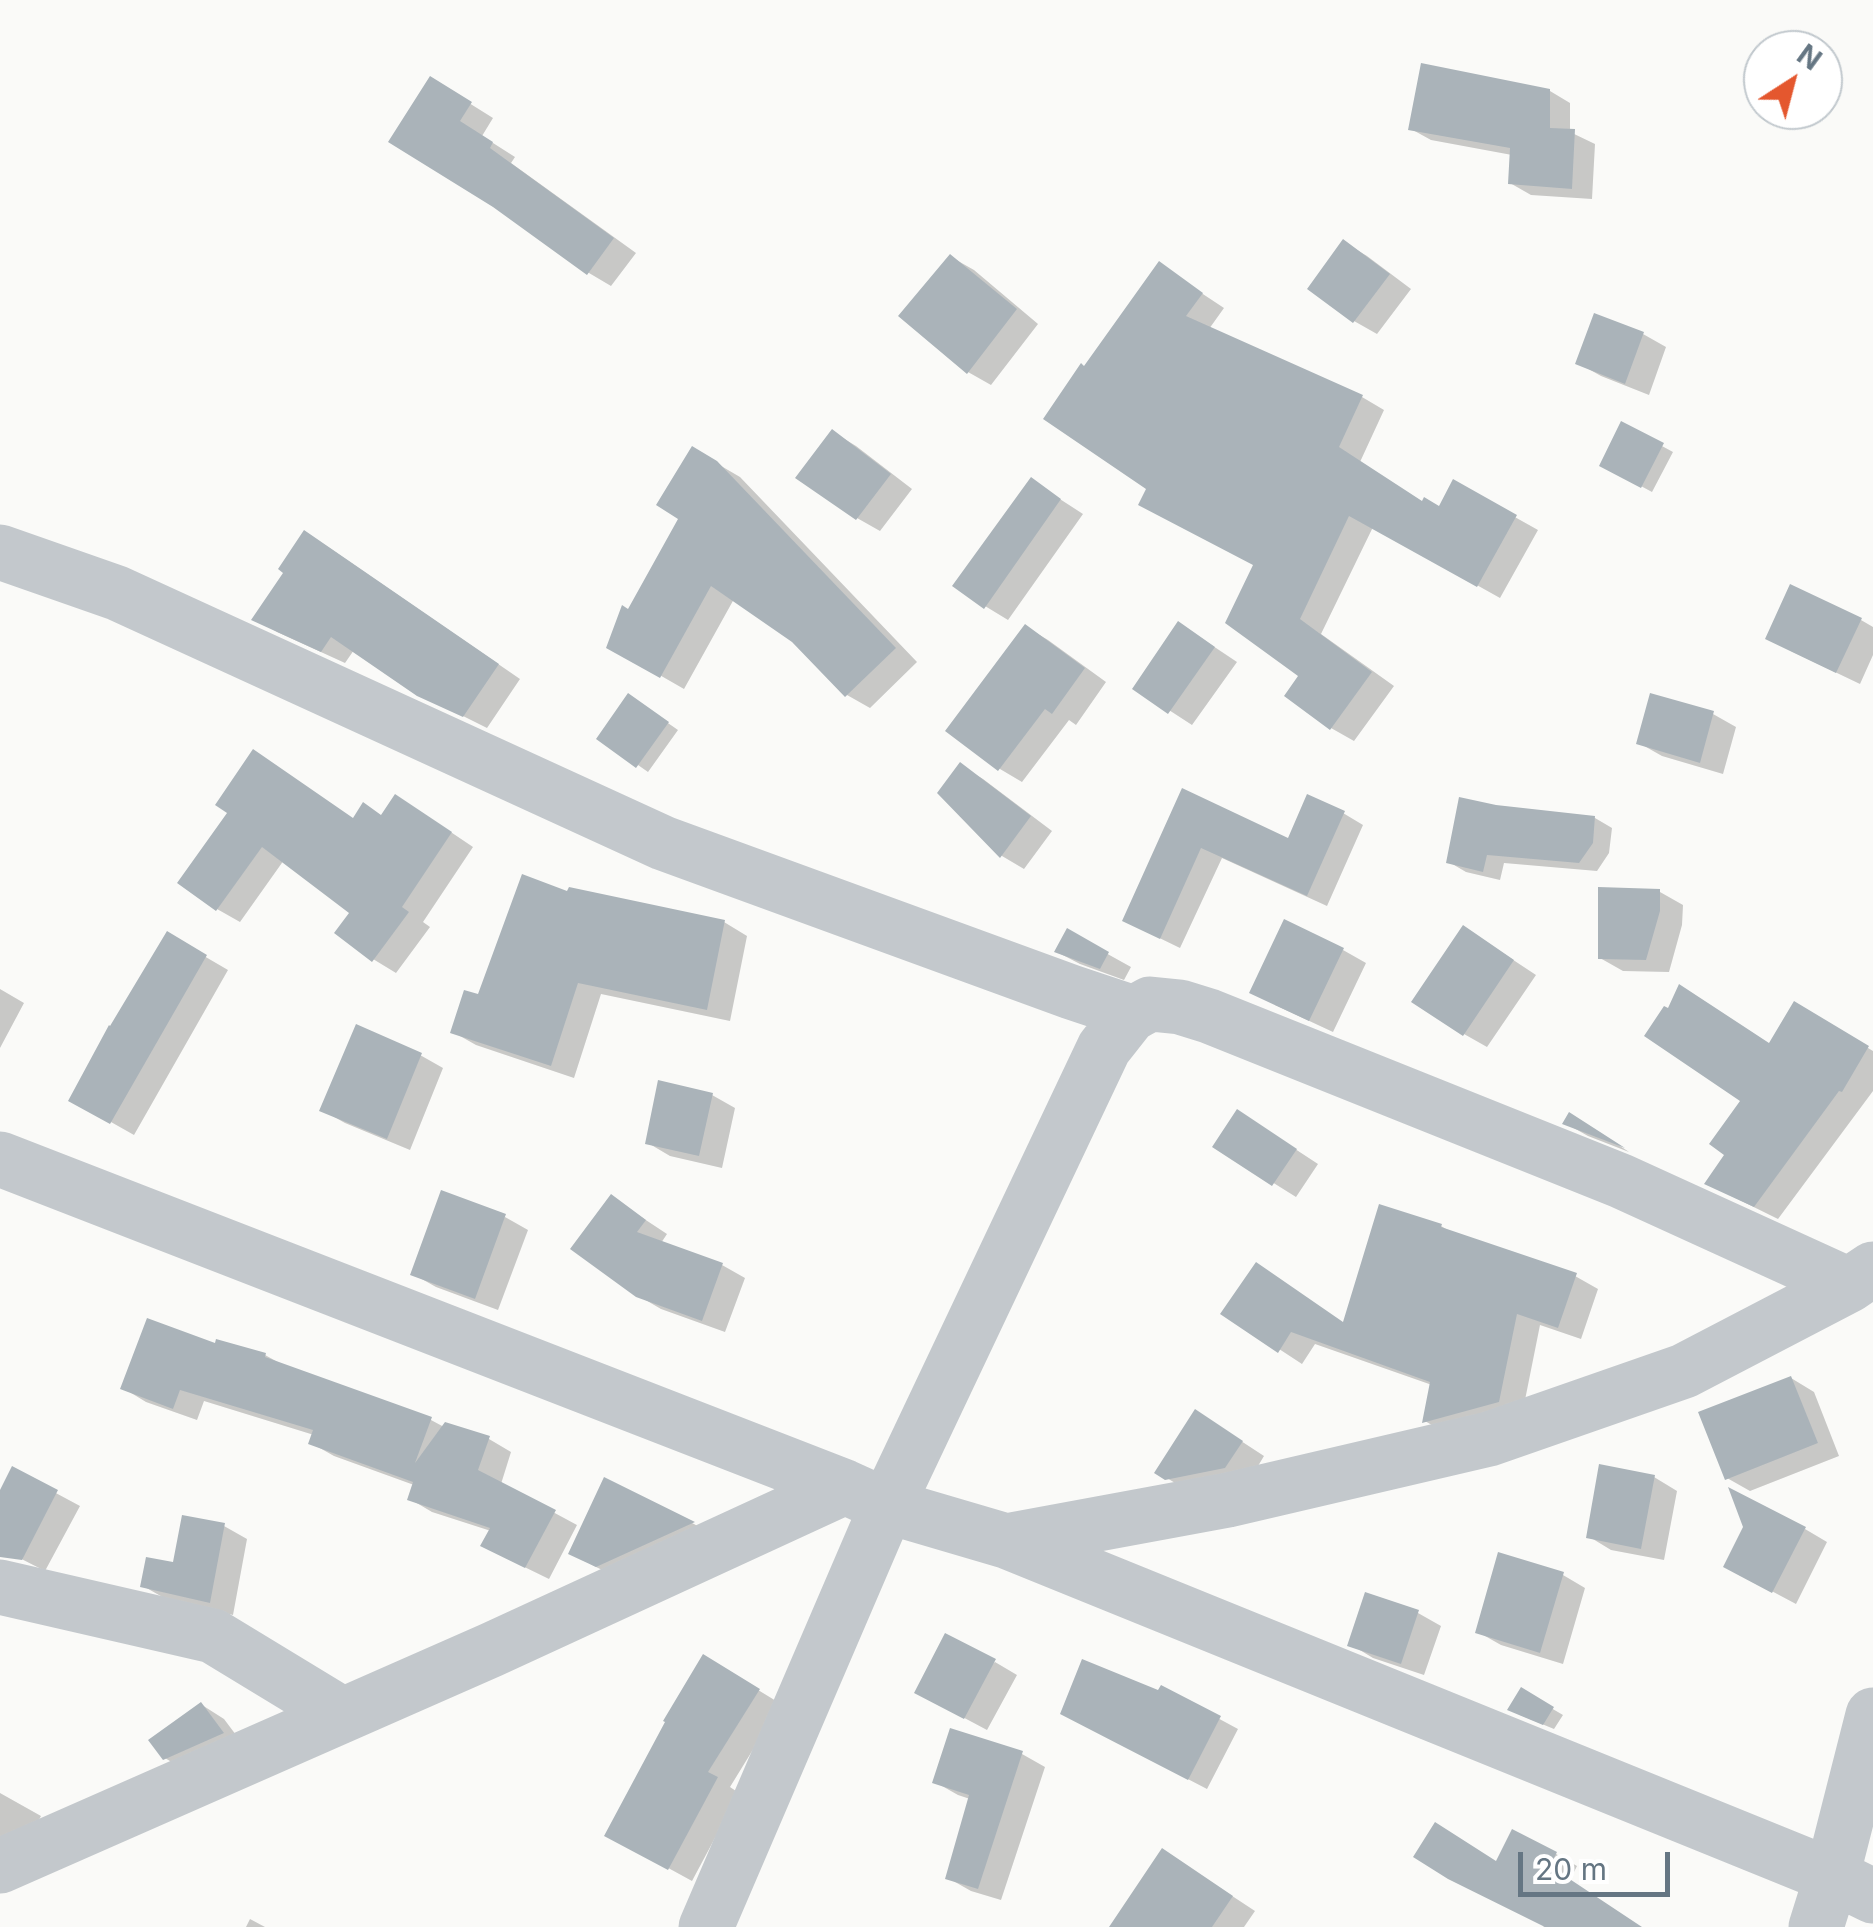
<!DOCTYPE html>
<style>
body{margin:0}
#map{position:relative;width:1873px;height:1927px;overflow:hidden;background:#fafaf8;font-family:Inter,sans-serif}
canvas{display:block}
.north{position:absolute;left:1743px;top:30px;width:100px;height:100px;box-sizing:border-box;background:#fff;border:2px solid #c1c8cd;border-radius:50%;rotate:36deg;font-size:28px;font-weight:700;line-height:40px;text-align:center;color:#657683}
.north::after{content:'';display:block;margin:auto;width:35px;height:45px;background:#e4572e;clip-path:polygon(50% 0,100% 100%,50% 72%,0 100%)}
.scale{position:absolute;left:1518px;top:1852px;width:152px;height:45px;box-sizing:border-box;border:5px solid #657683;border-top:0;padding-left:12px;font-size:30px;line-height:35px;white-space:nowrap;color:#657683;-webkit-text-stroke:8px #fff;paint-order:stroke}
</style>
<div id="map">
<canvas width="1873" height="1927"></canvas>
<div class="north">N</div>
<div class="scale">20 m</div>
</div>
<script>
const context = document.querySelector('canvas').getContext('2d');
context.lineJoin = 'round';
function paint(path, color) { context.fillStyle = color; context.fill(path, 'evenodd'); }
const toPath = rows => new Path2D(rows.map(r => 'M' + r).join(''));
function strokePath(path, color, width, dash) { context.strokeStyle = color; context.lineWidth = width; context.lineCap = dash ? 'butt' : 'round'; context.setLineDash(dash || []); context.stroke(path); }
const shadow = toPath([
 [1550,91,1570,103,1570,132,1595,144,1592,199,1531,195,1510,183,1512,155,1431,140,1411,129],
 [453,93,493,118,482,136,515,157,511,163,636,253,611,286,589,273,494,205,391,141],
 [1344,242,1367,256,1411,289,1377,334,1354,321],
 [951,257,974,270,1038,324,991,385,968,372],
 [1159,265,1224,308,1209,329,1362,397,1384,410,1360,462,1424,503,1440,509,1454,483,1538,530,1500,598,1373,527,1321,634,1394,686,1354,741,1331,728,1302,676,1256,565,1149,488,1086,369],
 [1595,316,1643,334,1666,347,1649,395,1601,376,1578,363],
 [1623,425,1673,452,1652,492,1602,465],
 [833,432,856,446,912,489,880,531,857,518],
 [692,449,740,477,917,662,870,708,847,695,794,640,734,599,684,689,609,646,682,518],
 [1032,481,1083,514,1008,620,985,606],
 [328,547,520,679,487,728,419,694,354,650,345,663,277,632,255,619],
 [1861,620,1873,627,1873,655,1860,684,1791,651],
 [1026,627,1048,640,1106,682,1076,725,1069,720,1022,782,1000,769,949,730],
 [1201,638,1237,662,1192,725,1135,688],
 [639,703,678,730,648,772,638,765],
 [1713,714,1736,727,1723,774,1662,756,1639,743],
 [961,766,983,779,1052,831,1024,869,1002,856,941,793],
 [1183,792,1290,841,1343,813,1363,825,1327,906,1222,858,1180,948,1145,931],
 [1496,808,1595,818,1612,828,1609,853,1597,871,1504,863,1500,880,1466,872,1449,862],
 [418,810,473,847,423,922,430,927,396,973,373,959,353,912,284,860,240,922,217,909,231,812,355,819],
 [1660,892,1683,905,1682,925,1669,972,1623,971,1600,958],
 [569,894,724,922,747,936,730,1021,601,994,574,1078,476,1045,453,1032],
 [1068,932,1131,967,1124,980,1080,964,1057,952],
 [168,935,228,970,134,1135,72,1100],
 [1486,942,1536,975,1487,1047,1464,1034],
 [1343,950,1366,963,1333,1032,1275,1005],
 [0,989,24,1003,0,1048],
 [1795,1004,1873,1051,1873,1091,1778,1219,1707,1184,1727,1154,1744,1101,1670,1011,1770,1045],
 [420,1055,443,1068,410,1150,345,1123,322,1110],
 [712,1095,735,1108,722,1168,670,1156,648,1143],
 [1565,1123,1593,1128,1629,1152,1588,1136],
 [1260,1126,1318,1164,1296,1197,1216,1147],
 [611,1197,667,1234,661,1243,722,1265,745,1278,725,1332,661,1309,637,1295],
 [505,1217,528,1230,498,1310,436,1287,413,1274],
 [1441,1226,1456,1235,1575,1276,1598,1289,1581,1339,1540,1325,1522,1415,1447,1434,1425,1421,1432,1385,1315,1344,1302,1364,1224,1313,1346,1324],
 [217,1346,265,1355,285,1366,431,1420,444,1427,489,1439,511,1452,501,1484,577,1525,549,1579,506,1558,491,1531,432,1512,410,1499,414,1485,334,1456,311,1443,314,1435,204,1401,197,1420,146,1402,123,1388],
 [1791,1378,1814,1392,1839,1456,1750,1491,1727,1478],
 [1218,1426,1264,1456,1249,1481,1190,1492,1157,1472],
 [13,1470,80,1506,45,1571,0,1548,0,1495],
 [1654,1477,1677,1491,1664,1560,1611,1550,1588,1536],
 [605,1481,694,1524,715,1536,621,1579,594,1566,571,1553],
 [224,1526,247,1539,233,1615,166,1599,143,1586,175,1565],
 [1805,1529,1827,1542,1796,1604,1749,1579],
 [1563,1575,1585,1588,1563,1664,1501,1645,1478,1632],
 [1367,1595,1418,1613,1441,1626,1424,1675,1373,1658,1350,1644],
 [995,1662,1017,1675,987,1730,940,1705],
 [727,1671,781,1704,730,1787,739,1793,692,1881,608,1835],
 [1162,1688,1238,1729,1207,1789,1082,1724,1160,1693],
 [1522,1691,1563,1715,1554,1729,1520,1715],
 [202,1705,224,1719,245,1747,188,1772,165,1758],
 [1022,1754,1045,1767,1001,1900,971,1891,948,1878,970,1799,958,1795,935,1782],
 [0,1793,41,1816,27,1843,0,1860],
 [1556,1854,1577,1866,1570,1880,1640,1927,1544,1927,1498,1863],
 [1185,1865,1255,1911,1244,1927,1115,1927],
 [250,1919,265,1927,246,1927]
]);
const building = toPath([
 [1421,63,1550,89,1550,128,1575,129,1572,189,1508,184,1510,148,1408,130],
 [430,76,472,102,460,121,493,142,490,148,614,238,587,275,493,207,388,142],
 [1343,239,1390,274,1353,323,1307,289],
 [950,254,1017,309,967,374,898,316],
 [1159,261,1203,293,1186,316,1363,395,1339,447,1422,501,1424,497,1439,506,1453,479,1517,515,1477,587,1349,516,1300,619,1372,672,1330,730,1284,696,1298,676,1225,623,1253,565,1138,505,1146,489,1043,419,1081,363,1084,366],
 [1594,313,1644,332,1625,384,1575,364],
 [1621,421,1664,443,1641,488,1599,466],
 [832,429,891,474,856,520,795,478],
 [692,446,717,461,896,648,845,697,792,642,711,586,660,678,606,648,622,605,628,609,678,519,656,505],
 [1031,477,1061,499,984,609,952,586],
 [304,530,499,664,463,717,417,696,331,637,321,652,251,620,283,573,278,569],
 [1790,584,1862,618,1836,673,1765,639],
 [1178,621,1215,647,1168,714,1132,689],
 [1025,624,1085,668,1052,714,1045,709,998,771,945,731],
 [628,693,669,722,636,768,596,739],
 [1650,693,1714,711,1700,763,1636,744],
 [253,749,353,818,363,802,381,815,395,794,452,832,402,907,409,912,372,962,334,933,349,913,262,847,216,911,177,883,227,813,215,805],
 [960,762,1031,816,1000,858,937,793],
 [1182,788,1288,838,1307,794,1345,811,1307,896,1201,848,1160,939,1122,921],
 [1459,797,1496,805,1595,816,1593,843,1579,863,1487,855,1483,872,1446,863],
 [522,874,567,891,569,887,725,920,707,1010,578,983,551,1066,450,1033,464,990,478,994],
 [1598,887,1660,889,1660,911,1646,960,1598,959],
 [1284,919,1344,948,1309,1021,1249,993],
 [1463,925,1514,960,1463,1036,1411,1002],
 [1067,928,1109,952,1100,969,1054,952],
 [167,931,207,955,110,1124,68,1101,109,1025,110,1026],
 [1679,984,1769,1043,1794,1001,1869,1046,1842,1092,1839,1091,1754,1207,1704,1184,1724,1155,1709,1144,1740,1101,1644,1036,1664,1006,1668,1008],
 [356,1024,422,1053,387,1139,319,1111],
 [658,1080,713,1093,699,1156,645,1144],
 [1237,1109,1297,1149,1272,1186,1212,1147],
 [1569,1112,1625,1148,1562,1124],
 [441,1190,506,1214,475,1299,410,1275],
 [611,1194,646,1220,637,1232,723,1263,702,1321,636,1297,570,1249],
 [1379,1204,1442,1224,1441,1227,1577,1273,1558,1328,1517,1314,1499,1402,1422,1423,1430,1382,1291,1332,1278,1353,1220,1314,1256,1262,1343,1322],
 [147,1318,215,1343,216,1339,266,1353,265,1357,432,1417,415,1463,445,1422,490,1436,478,1470,556,1510,525,1568,480,1546,490,1528,407,1500,413,1482,308,1444,313,1430,180,1390,173,1409,120,1389],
 [1791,1376,1818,1443,1725,1480,1698,1412],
 [1195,1409,1243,1441,1225,1468,1165,1480,1154,1473],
 [1599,1464,1655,1475,1641,1549,1586,1538],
 [12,1466,58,1490,22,1560,0,1557,0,1490],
 [604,1477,695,1522,596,1567,568,1554],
 [1728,1487,1806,1527,1772,1593,1723,1567,1743,1527],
 [182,1515,225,1523,210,1603,140,1587,146,1557,173,1562],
 [1498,1552,1564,1572,1540,1653,1475,1633],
 [1365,1592,1419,1610,1401,1664,1347,1646],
 [945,1633,996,1659,964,1719,914,1693],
 [703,1654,760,1689,708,1772,718,1777,668,1870,604,1836,665,1722,663,1721],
 [1082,1659,1158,1690,1161,1685,1221,1716,1188,1780,1060,1714],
 [1521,1687,1554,1707,1543,1725,1507,1710],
 [201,1702,224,1733,163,1760,148,1740],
 [950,1728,1023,1751,978,1889,945,1879,969,1795,932,1783],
 [1435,1822,1496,1861,1512,1829,1557,1852,1550,1866,1642,1927,1545,1927,1448,1879,1413,1857],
 [1162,1848,1233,1896,1212,1927,1109,1927]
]);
const minor = toPath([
 [0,552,117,593,663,843,1071,992,1134,1013],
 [0,1159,845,1487,887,1506,1006,1541,1228,1500,1489,1439,1684,1371,1849,1285,1873,1269],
 [1006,1541,1832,1876,1873,1896],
 [0,1587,213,1636,343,1715],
 [0,1866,491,1650,845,1487],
 [706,1927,887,1506,1104,1048,1130,1015,1150,1004,1180,1007,1209,1016,1621,1181,1849,1285],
 [1816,1927,1832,1876,1873,1715]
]);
paint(shadow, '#0003');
paint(building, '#aab3b9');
strokePath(minor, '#c3c8cc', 55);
</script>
